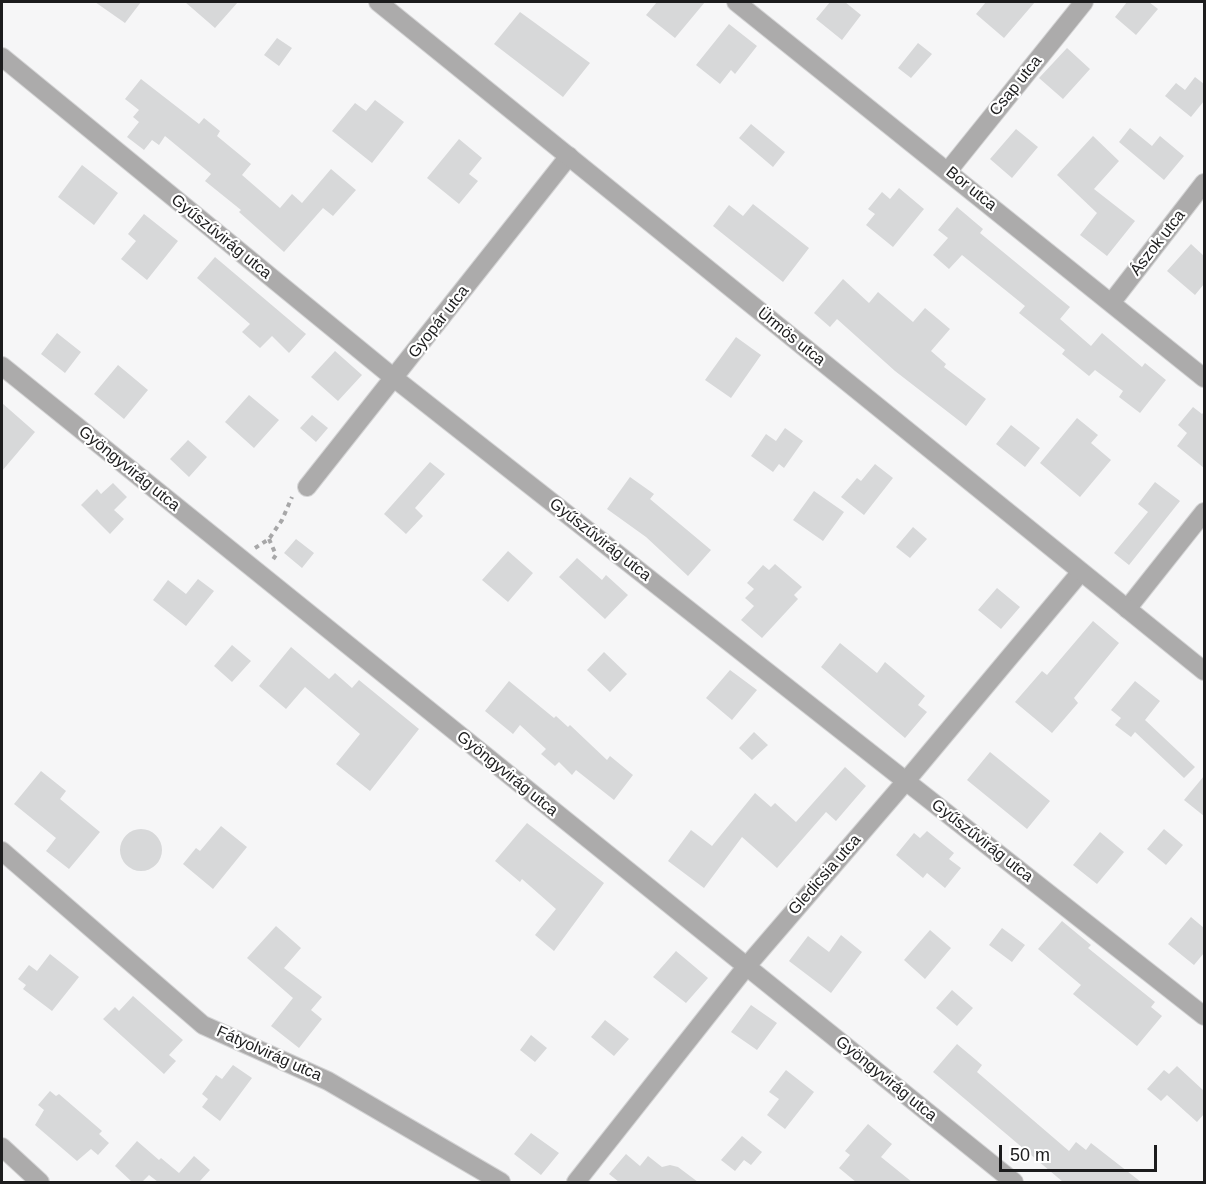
<!DOCTYPE html>
<meta charset="utf-8">
<style>
body{margin:0}
#map{position:relative;width:1206px;height:1184px;overflow:hidden;background:#f6f6f7;font-family:Helvetica,sans-serif}
canvas{display:block}
.frame{position:absolute;inset:0;border:3px solid #1c1c1d;pointer-events:none}
.scale{position:absolute;left:999px;top:1145px;width:158px;height:27px;box-sizing:border-box;border:3px solid #1c1c1d;border-top:0;padding-left:8px;font-size:18px;line-height:21px;white-space:nowrap;color:#1c1c1d;-webkit-text-stroke:4px #fff;paint-order:stroke}
</style>
<div id="map">
<canvas width="1206" height="1184"></canvas>
<div class="frame"></div>
<div class="scale">50 m</div>
</div>
<script>
const context = document.querySelector('canvas').getContext('2d');
context.lineJoin = 'round';
function paint(path, color) { context.fillStyle = color; context.fill(path, 'evenodd'); }
const toPath = rows => new Path2D(rows.map(r => 'M' + r).join(''));
function strokePath(path, color, width, dash) { context.strokeStyle = color; context.lineWidth = width; context.lineCap = dash ? 'butt' : 'round'; context.setLineDash(dash || []); context.stroke(path); }
function write(font, color, halo, rows, align = 'center') {
  context.font = font + ' Helvetica,sans-serif'; context.lineWidth = 4.5; context.setLineDash([]); context.textBaseline = 'middle'; context.strokeStyle = halo; context.fillStyle = color; for (const [text, x, y, turn = 0] of rows) {
    context.save(); context.translate(x, y); context.rotate((+turn || 0) * Math.PI / 180); context.textAlign = isNaN(turn) ? turn : align; if (halo) context.strokeText(text, 0, 0); context.fillText(text, 0, 0); context.restore();
  }
}
const building = toPath([
 [95,2,141,2,125,23],
 [185,2,238,2,215,28],
 [657,2,705,2,675,38,646,15],
 [830,2,845,2,861,15,842,40,816,19],
 [986,2,1035,2,1004,38,976,14],
 [1127,2,1149,2,1158,9,1136,35,1115,17],
 [520,12,590,63,563,97,494,44],
 [729,24,757,46,735,74,731,70,720,84,696,65],
 [277,38,292,48,279,66,264,55],
 [918,43,932,54,911,78,898,68],
 [1067,48,1090,69,1063,99,1039,78],
 [1195,77,1204,84,1204,101,1191,117,1165,96,1176,83,1185,90],
 [141,79,199,124,204,118,220,131,217,136,251,164,242,175,280,208,292,194,302,203,331,169,356,190,333,216,323,208,284,252,239,212,241,210,205,181,211,174,165,136,159,145,152,140,144,150,127,137,139,122,133,117,139,110,125,99],
 [375,100,404,122,372,163,332,131,355,103,366,111],
 [751,124,785,152,773,167,739,138],
 [1130,128,1152,146,1160,136,1184,156,1164,180,1119,142],
 [1016,129,1038,147,1012,178,990,159],
 [1093,136,1119,161,1094,189,1135,221,1107,256,1080,235,1097,213,1057,175],
 [459,139,482,158,469,174,478,181,459,204,427,178],
 [82,165,118,193,94,225,58,197],
 [899,188,924,209,893,247,866,225,875,214,868,209,882,192,890,199],
 [753,204,809,248,783,282,713,226,729,205,743,216],
 [957,207,983,229,980,233,1070,307,1060,319,1091,346,1102,333,1142,367,1145,363,1166,380,1140,413,1119,397,1123,391,1095,370,1089,376,1062,354,1065,350,1019,313,1025,306,962,255,949,269,933,255,948,238,938,230],
 [144,214,178,241,147,280,121,259,136,241,128,234],
 [1191,244,1204,256,1204,284,1195,295,1167,271],
 [215,257,306,334,289,353,272,336,260,348,242,332,250,324,197,278],
 [843,279,869,303,878,292,913,322,925,308,950,329,931,351,946,364,944,367,986,399,966,426,895,371,837,319,830,327,814,313],
 [57,333,81,352,65,373,41,354],
 [736,337,761,355,731,398,705,380],
 [335,351,362,375,338,401,311,377],
 [118,365,148,390,124,419,94,394],
 [249,395,279,420,254,448,225,422],
 [2,403,35,432,2,471],
 [1193,407,1202,414,1204,412,1204,468,1177,446,1187,433,1178,425],
 [312,415,328,428,316,442,300,428],
 [1077,418,1098,435,1091,443,1111,460,1080,497,1040,463],
 [1011,425,1040,448,1025,467,996,444],
 [785,428,803,441,784,468,779,464,773,472,751,456,766,434,776,441],
 [188,440,207,457,189,477,170,459],
 [430,462,445,474,415,508,423,516,406,534,384,514],
 [875,464,893,478,864,515,841,497,857,478,861,481],
 [630,477,654,494,650,499,711,550,688,576,646,537,607,509],
 [1155,482,1180,501,1129,565,1114,553,1148,512,1138,504],
 [113,483,127,497,114,510,124,519,110,534,81,505,97,489,101,494],
 [814,491,844,512,823,541,793,520],
 [913,527,927,539,910,558,896,547],
 [296,539,314,553,302,568,284,553],
 [508,551,533,573,508,602,482,580],
 [577,558,602,580,606,575,628,595,605,619,559,577],
 [775,564,802,587,794,595,798,599,762,638,741,620,754,606,745,598,754,589,747,583,763,565,769,570],
 [198,579,214,591,186,626,153,600,168,580,186,594],
 [997,588,1020,607,1001,629,978,610],
 [1093,621,1119,643,1074,698,1078,703,1052,733,1015,702,1042,671,1047,675],
 [840,643,877,673,885,662,925,696,918,705,927,712,905,738,821,667],
 [232,645,251,661,232,682,214,666],
 [291,647,329,679,335,673,352,688,359,680,419,729,370,791,336,764,360,734,305,687,286,709,259,686],
 [604,652,627,674,610,692,587,670],
 [730,670,757,690,732,720,706,698],
 [509,681,554,718,556,716,568,727,570,725,607,760,610,756,633,775,614,800,576,770,572,775,559,762,555,766,541,754,546,749,520,725,513,734,485,711],
 [1135,681,1160,701,1145,720,1195,767,1184,778,1135,732,1131,737,1115,725,1121,718,1111,710],
 [754,732,768,745,752,760,739,748],
 [990,752,1050,801,1027,829,967,780],
 [845,767,866,786,836,821,826,812,777,868,742,837,704,888,668,861,691,830,712,846,755,793,771,807,775,803,796,822],
 [41,771,66,791,60,799,100,832,69,869,46,851,56,838,14,804],
 [1204,776,1204,816,1184,800],
 [527,823,604,883,554,951,535,935,556,909,522,879,520,882,495,861],
 [221,826,247,847,213,889,183,864,196,848,200,851],
 '120 850a21 21 0 1 1 42 0a21 21 0 1 1-42 0Z',
 [1164,829,1183,845,1166,865,1147,849],
 [927,831,954,853,949,859,961,868,945,888,927,873,923,878,896,855,914,833,920,838],
 [1100,832,1124,852,1097,884,1073,865],
 [1191,917,1204,928,1204,953,1194,965,1168,944],
 [1062,921,1091,945,1088,948,1155,1002,1151,1007,1162,1016,1137,1046,1073,994,1081,985,1038,949],
 [276,926,301,948,284,968,322,997,311,1010,322,1019,299,1048,271,1026,293,998,247,958],
 [1002,928,1025,945,1012,962,989,945],
 [930,930,951,948,925,979,904,960],
 [841,935,862,952,831,993,789,961,808,936,829,952],
 [676,951,708,978,686,1003,653,977],
 [50,954,79,977,52,1011,23,989,26,985,18,979,29,965,37,971],
 [952,990,973,1008,957,1026,936,1008],
 [133,996,183,1040,169,1055,176,1061,164,1074,103,1019,115,1007,119,1011],
 [751,1005,777,1023,757,1050,731,1032],
 [605,1020,629,1039,614,1056,591,1037],
 [531,1035,547,1048,535,1062,520,1050],
 [957,1044,982,1065,977,1072,1069,1151,1076,1142,1086,1150,1091,1143,1141,1182,1063,1182,933,1072],
 [233,1065,252,1078,220,1121,202,1107,208,1099,202,1094,216,1075,222,1079],
 [1177,1066,1204,1091,1204,1114,1197,1122,1167,1095,1161,1101,1147,1089,1164,1070,1169,1074],
 [786,1070,814,1092,785,1129,767,1115,779,1099,769,1092],
 [50,1091,56,1096,59,1094,102,1131,99,1134,109,1143,98,1155,91,1149,77,1161,35,1125,44,1110,38,1105],
 [868,1124,892,1144,881,1157,912,1182,856,1182,839,1168,850,1155,845,1151],
 [531,1133,559,1153,541,1175,514,1154],
 [742,1136,762,1152,751,1165,744,1160,735,1171,721,1160],
 [137,1141,159,1160,161,1158,179,1173,194,1156,210,1170,199,1182,158,1182,149,1175,142,1182,132,1182,115,1166],
 [626,1154,640,1166,648,1156,662,1167,670,1165,678,1167,698,1182,619,1182,609,1174]
]);
const path = toPath([
 [269,539,276,555,272,561],
 [255,548,269,539,282,520,292,497]
]);
const minor = toPath([
 [736,2,1204,378],
 [2,57,394,378,1204,1016],
 [948,171,1084,2],
 [1111,303,1204,183],
 [2,366,1014,1182],
 [307,487,569,156],
 [1127,609,1204,512],
 [2,851,203,1025,328,1081,501,1182],
 [2,1147,40,1182],
 [576,1182,746,967,906,781,1080,573]
]);
const tertiary = toPath([
 [378,2,1204,671]
]);
const streetNames = [
 ["Csap utca",1016,86,-51],
 ["Bor utca",971,189,39],
 ["Gyűszűvirág utca",221,237,39],
 ["Ászok utca",1158,243,-52],
 ["Gyopár utca",439,322,-52],
 ["Ürmös utca",791,337,39],
 ["Gyöngyvirág utca",129,469,39],
 ["Gyűszűvirág utca",600,540,38],
 ["Gyöngyvirág utca",507,774,39],
 ["Gyűszűvirág utca",982,841,38],
 ["Gledicsia utca",825,875,-49],
 ["Fátyolvirág utca",269,1054,24],
 ["Gyöngyvirág utca",886,1079,39]
];
paint(building, '#d7d8d9');
strokePath(minor, '#d3d3d4', 20);
strokePath(tertiary, '#d3d3d4', 20);
strokePath(path, '#a7a7a8', 4, [4.5, 4.5]);
strokePath(minor, '#acabab', 18);
strokePath(tertiary, '#acabab', 18);
write('16px', '#1c1c1d', '#fff', streetNames);
</script>
